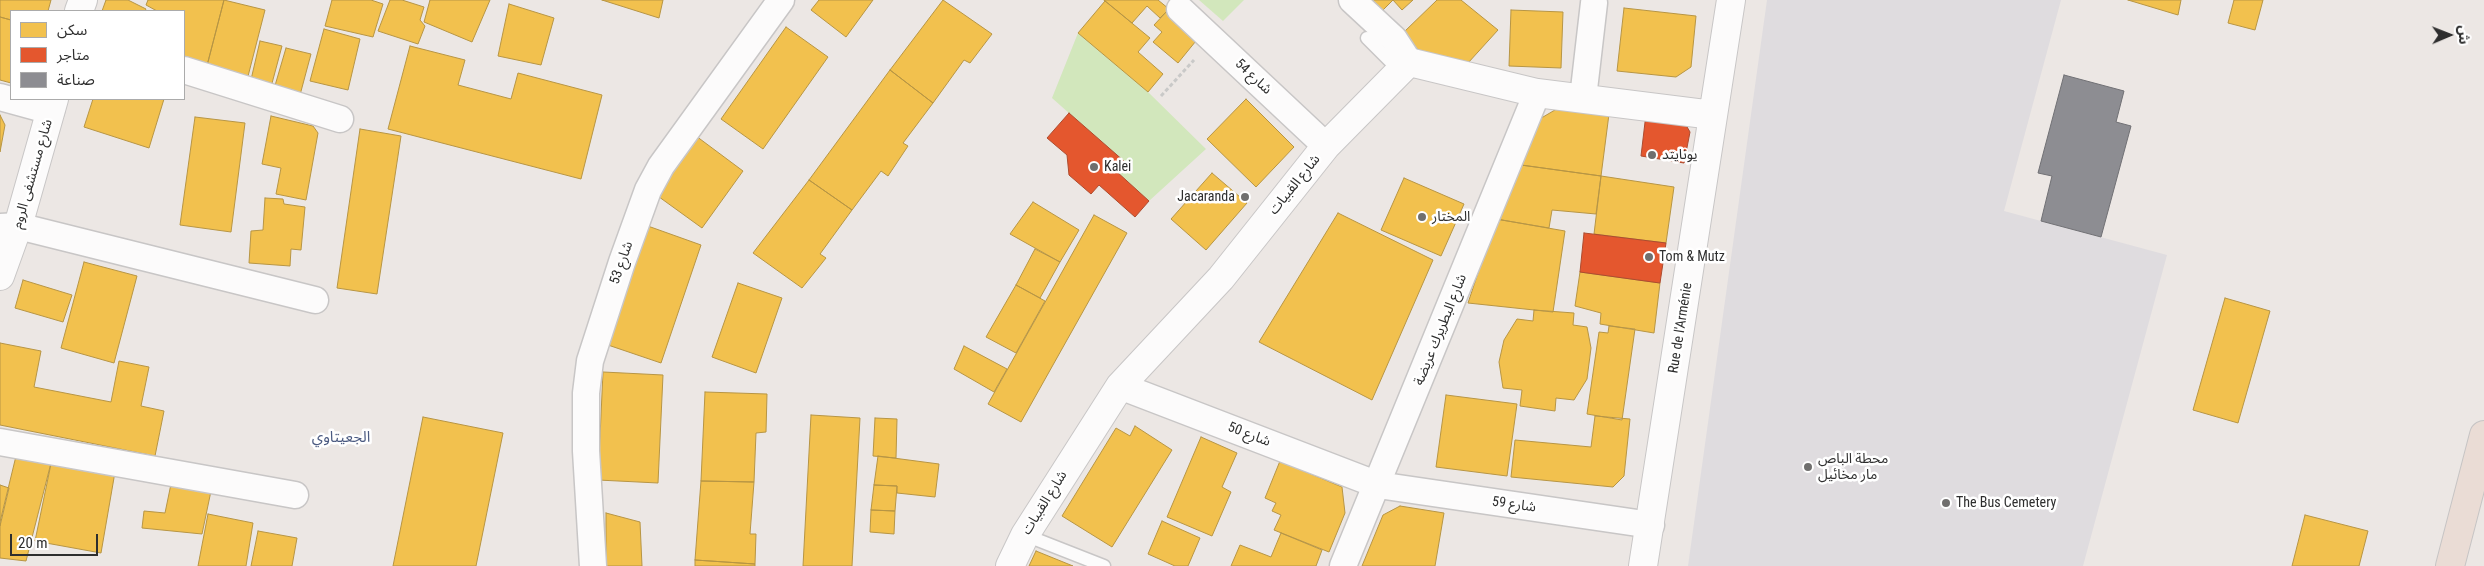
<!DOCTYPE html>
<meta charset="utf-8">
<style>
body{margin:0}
#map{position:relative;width:2484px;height:566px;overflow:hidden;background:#ece7e4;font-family:"Roboto Condensed","Noto Sans Arabic",sans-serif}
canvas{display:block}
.legend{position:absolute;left:10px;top:10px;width:175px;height:90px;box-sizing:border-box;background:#fff;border:1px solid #ababab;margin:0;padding:6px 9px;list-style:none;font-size:15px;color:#2e2e2e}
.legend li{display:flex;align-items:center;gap:10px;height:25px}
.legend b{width:25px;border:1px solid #ababab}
.north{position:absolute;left:2424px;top:10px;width:50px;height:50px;-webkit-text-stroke:4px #fff;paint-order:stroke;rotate:89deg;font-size:14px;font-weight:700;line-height:20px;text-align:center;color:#2e2e2e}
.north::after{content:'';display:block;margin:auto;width:18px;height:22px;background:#2e2e2e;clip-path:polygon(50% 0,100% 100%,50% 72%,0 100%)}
.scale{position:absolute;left:10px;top:534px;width:88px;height:22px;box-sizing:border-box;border:2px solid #2e2e2e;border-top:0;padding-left:6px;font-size:15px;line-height:18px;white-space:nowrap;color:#2e2e2e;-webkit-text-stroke:4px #fff;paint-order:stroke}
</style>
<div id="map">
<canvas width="2484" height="566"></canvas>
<ul class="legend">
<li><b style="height:14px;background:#f2c14e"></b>سكن</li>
<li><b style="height:14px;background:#e4572e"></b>متاجر</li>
<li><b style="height:14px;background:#8d8d92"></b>صناعة</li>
</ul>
<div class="north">ش</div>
<div class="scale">20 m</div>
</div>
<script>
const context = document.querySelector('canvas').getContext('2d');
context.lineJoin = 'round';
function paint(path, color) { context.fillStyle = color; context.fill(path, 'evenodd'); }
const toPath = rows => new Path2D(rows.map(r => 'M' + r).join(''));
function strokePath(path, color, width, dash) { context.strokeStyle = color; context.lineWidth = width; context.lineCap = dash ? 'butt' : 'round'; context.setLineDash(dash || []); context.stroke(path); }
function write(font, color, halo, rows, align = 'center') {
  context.font = font + ' "Roboto Condensed","Noto Sans Arabic",sans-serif'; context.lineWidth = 5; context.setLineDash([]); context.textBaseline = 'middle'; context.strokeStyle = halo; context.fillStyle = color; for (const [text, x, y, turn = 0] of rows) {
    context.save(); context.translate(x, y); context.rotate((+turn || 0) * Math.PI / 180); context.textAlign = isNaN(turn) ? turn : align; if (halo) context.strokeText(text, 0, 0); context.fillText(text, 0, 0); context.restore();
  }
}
const industrial = toPath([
 [1767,0,2061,0,2004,211,2167,255,2083,566,1688,566]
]);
const green = toPath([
 [1199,0,1244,0,1223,21],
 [1078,33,1148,92,1206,149,1149,201,1116,171,1124,162,1052,98]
]);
const homes = toPath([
 [0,0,51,0,48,11,11,11,11,20,0,17,0,0],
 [106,0,128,0,146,9,145,11,102,11,106,0],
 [148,0,224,0,207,66,184,58,184,11,157,11,146,5,148,0],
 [224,0,265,10,246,84,205,73,224,0],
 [332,0,371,0,383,4,373,37,325,26,332,0],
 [390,0,402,0,424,7,420,20,425,26,418,44,378,31,390,0],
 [430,0,490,0,472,42,424,22,430,0],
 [602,0,663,0,659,18,602,0],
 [819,0,873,0,846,37,811,10,819,0],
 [943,0,992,34,970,63,964,60,933,103,890,70,943,0],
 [1104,0,1158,0,1169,9,1160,18,1147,6,1132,23,1104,0],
 [1362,0,1393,0,1377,16,1362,0],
 [1393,0,1413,0,1402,10,1393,0],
 [1437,0,1461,0,1498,30,1468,63,1419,51,1404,32,1437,0],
 [2128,0,2181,0,2178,15,2128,0],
 [2234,0,2263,0,2255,30,2228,23,2234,0],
 [1105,1,1150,38,1138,52,1163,74,1148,92,1078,33,1105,1],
 [509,4,554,18,541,65,498,56,509,4],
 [1624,8,1696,16,1691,67,1676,77,1617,71,1624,8],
 [1169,9,1200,36,1178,63,1153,42,1162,32,1154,25,1169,9],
 [1511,10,1563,12,1561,68,1509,66,1511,10],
 [0,17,11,20,11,83,0,80,0,17],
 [786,27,828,57,763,149,721,119,786,27],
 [324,29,360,39,348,90,310,81,324,29],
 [260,41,282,46,271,87,250,84,260,41],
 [410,46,465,60,458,85,511,99,518,73,602,95,581,179,388,129,410,46],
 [286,48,311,54,300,95,274,89,286,48],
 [890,70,933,103,903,143,908,146,888,176,881,171,852,210,809,180,890,70],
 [93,99,164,99,149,148,84,127,93,99],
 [1246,99,1294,147,1256,187,1207,139,1246,99],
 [1560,107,1609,114,1601,176,1521,165,1538,120,1560,107],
 [0,115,5,125,0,152,0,115],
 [271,116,313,126,318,133,306,200,276,194,281,168,262,164,271,116],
 [195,117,245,123,231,232,180,225,195,117],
 [360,129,401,136,377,294,337,288,360,129],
 [696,136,743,171,702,228,655,194,696,136],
 [1521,165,1601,176,1596,214,1552,210,1549,228,1496,219,1521,165],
 [1212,173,1247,203,1206,250,1171,219,1212,173],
 [1601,176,1674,187,1666,243,1594,234,1601,176],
 [1404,178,1464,204,1441,256,1381,230,1404,178],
 [809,180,852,210,820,254,826,258,802,288,753,253,809,180],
 [265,198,283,199,284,204,305,207,301,250,291,249,290,266,249,263,251,231,263,230,265,198],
 [1033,202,1079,230,1060,262,1010,234,1033,202],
 [1338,213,1433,260,1372,400,1259,342,1338,213],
 [1094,215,1127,233,1021,422,988,404,1094,215],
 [1496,219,1565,231,1553,312,1468,303,1496,219],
 [645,225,701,245,661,363,605,344,645,225],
 [1035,249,1060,262,1040,298,1016,285,1035,249],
 [84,262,137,276,114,363,61,348,84,262],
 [1580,272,1660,283,1654,333,1600,324,1601,313,1575,306,1580,272],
 [23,280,72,295,63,322,15,308,23,280],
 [738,283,782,298,756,373,712,357,738,283],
 [1016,285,1045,301,1016,353,986,337,1016,285],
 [2225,298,2270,311,2238,423,2193,410,2225,298],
 [1534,310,1574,313,1573,325,1587,327,1591,348,1587,379,1574,400,1556,398,1555,411,1520,406,1522,390,1503,388,1499,362,1504,340,1517,319,1533,321,1534,310],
 [1609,326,1635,329,1622,420,1587,414,1599,332,1608,333,1609,326],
 [0,343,41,351,34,387,111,402,119,361,149,367,141,406,164,411,155,456,0,425,0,343],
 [964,346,1007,369,994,392,954,369,964,346],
 [603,372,663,375,658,483,598,480,603,372],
 [705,392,767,394,766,432,756,433,754,482,701,481,705,392],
 [1446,395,1517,404,1507,476,1436,467,1446,395],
 [811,415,860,418,852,566,803,566,811,415],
 [1595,416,1630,419,1624,476,1613,487,1511,477,1515,440,1591,447,1595,416],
 [423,417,503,433,476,566,393,566,423,417],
 [875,418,897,419,896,458,873,456,875,418],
 [1135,426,1172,450,1112,547,1062,516,1116,428,1130,436,1135,426],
 [1201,437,1237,453,1222,487,1231,492,1212,536,1167,517,1201,437],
 [17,452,52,459,26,561,0,558,0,522,17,452],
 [878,456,939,464,935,497,897,493,897,486,874,485,878,456],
 [52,459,115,472,101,553,35,541,52,459],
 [1280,461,1342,487,1345,513,1329,552,1274,530,1281,515,1272,511,1276,503,1265,498,1280,461],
 [701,481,754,482,750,534,756,534,755,564,695,560,701,481],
 [171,484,211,491,202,534,142,528,144,511,165,513,171,484],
 [0,485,9,488,0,526,0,485],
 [874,485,897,486,895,511,871,510,874,485],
 [1400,506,1444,513,1435,566,1362,566,1383,515,1400,506],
 [871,510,895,511,894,534,870,532,871,510],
 [606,513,640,522,642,566,606,566,606,513],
 [208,514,253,523,246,566,198,566,208,514],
 [2305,515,2368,531,2359,566,2292,566,2305,515],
 [1162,521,1200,538,1188,566,1175,566,1148,554,1162,521],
 [258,531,297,538,292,566,251,566,258,531],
 [1281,533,1322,550,1316,566,1231,566,1240,545,1271,557,1281,533],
 [1036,551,1073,566,1029,566,1036,551],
 [695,560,755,564,755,566,695,566,695,560]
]);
const shops = toPath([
 [1069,113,1125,162,1116,171,1149,201,1135,217,1099,185,1091,194,1069,175,1067,155,1047,138,1069,113],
 [1646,114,1683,120,1690,132,1684,163,1641,156,1646,114],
 [1584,233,1666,243,1660,283,1580,272,1584,233]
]);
const industry = toPath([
 [2064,75,2124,91,2116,122,2131,126,2101,237,2041,221,2052,176,2038,173,2064,75]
]);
const path = toPath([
 [1161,96,1194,60]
]);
const lane = toPath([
 [1367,38,1400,71],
 [1025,535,1104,566]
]);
const street = toPath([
 [1352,0,1394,39,1409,62],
 [1180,9,1326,146],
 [184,70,340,119],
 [0,97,51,111],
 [1583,98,1594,3],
 [0,227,18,226,315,300],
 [1120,386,1378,485,1651,525],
 [0,442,295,495],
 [593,566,586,451,586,393,590,361,622,262,648,190,661,166,781,0],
 [1343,566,1537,93]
]);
const secondary = toPath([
 [79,11,83,0],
 [0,276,18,226,54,99],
 [1010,566,1025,535,1120,386,1221,278,1326,146,1409,62,1537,93,1713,115],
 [1643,566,1731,0]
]);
const highway = toPath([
 [2450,566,2484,435]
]);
const markers = [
 [1652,155,5,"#706f6e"],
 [1094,167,5,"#706f6e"],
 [1245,197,5,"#706f6e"],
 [1422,217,5,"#706f6e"],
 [1649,257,5,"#706f6e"],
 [1808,467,5,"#706f6e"],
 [1946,503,5,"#706f6e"]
];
const streetNames = [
 ["شارع 54",1253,77,43],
 ["شارع مستشفى الروم",33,174,-74],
 ["شارع القبيات",1295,185,-51],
 ["شارع 53",622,263,-71],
 ["Rue de l'Arménie",1681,328,-81],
 ["شارع البطريرك عريضة",1441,330,-68],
 ["شارع 50",1249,435,21],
 ["شارع القبيات",1045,503,-58],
 ["شارع 59",1514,505,8]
];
const poiNames = [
 ["يونايتد",1662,155],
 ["Kalei",1104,167],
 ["Jacaranda",1235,197,"right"],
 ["المختار",1432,217],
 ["Tom & Mutz",1659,257],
 ["محطة الباص",1818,459],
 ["مار مخائيل",1818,475],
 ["The Bus Cemetery",1956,503]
];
const neighbourhoodNames = [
 ["الجعيتاوي",341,438]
];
paint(industrial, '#dfdcdf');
paint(green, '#d2e7bc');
paint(homes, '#f2c14e');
strokePath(homes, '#b79544', 1);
paint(shops, '#e4572e');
strokePath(shops, '#ad4b2e', 1);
paint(industry, '#8d8d92');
strokePath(industry, '#707074', 1);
strokePath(lane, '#c8c6c6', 15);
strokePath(street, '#c8c6c6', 29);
strokePath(secondary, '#c8c6c6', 30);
strokePath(highway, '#c6c4c4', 30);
strokePath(path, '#c9c9c8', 3, [4, 2.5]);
strokePath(lane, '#fcfbfb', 12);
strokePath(street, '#fcfbfb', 26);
strokePath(secondary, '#fcfbfb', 28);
strokePath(highway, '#eadcd5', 28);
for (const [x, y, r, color] of markers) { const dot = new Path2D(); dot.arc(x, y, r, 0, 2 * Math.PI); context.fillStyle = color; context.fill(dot); strokePath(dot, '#fff', 2); }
write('14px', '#2e2e2e', '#fff', streetNames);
write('14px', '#2e2e2e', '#fff', poiNames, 'left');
write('15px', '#4b5a81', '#fff', neighbourhoodNames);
</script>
